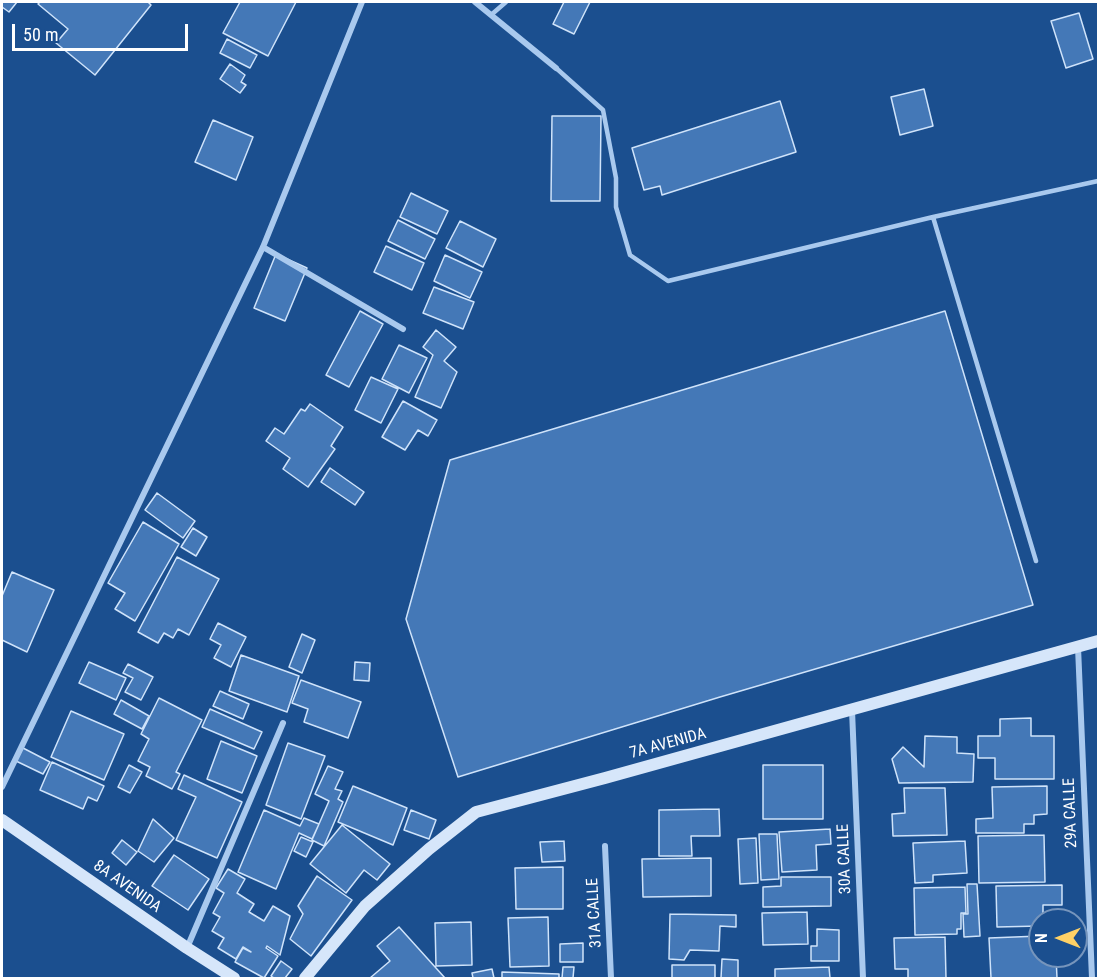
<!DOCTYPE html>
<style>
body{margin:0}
#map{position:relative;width:1100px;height:980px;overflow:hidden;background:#1b4f8f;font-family:"Roboto Condensed",sans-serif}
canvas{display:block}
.frame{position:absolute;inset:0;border:3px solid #fff;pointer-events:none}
.north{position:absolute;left:1028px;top:908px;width:60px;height:60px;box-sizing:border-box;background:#1b4f8f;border:2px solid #7695bc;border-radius:50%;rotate:270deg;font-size:16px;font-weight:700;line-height:24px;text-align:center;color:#fff}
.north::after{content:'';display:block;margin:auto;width:21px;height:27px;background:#ffd166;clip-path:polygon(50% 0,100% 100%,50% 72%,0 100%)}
.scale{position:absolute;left:12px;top:24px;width:176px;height:27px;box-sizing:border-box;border:3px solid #fff;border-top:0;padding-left:8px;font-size:18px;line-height:21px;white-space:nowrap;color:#fff;-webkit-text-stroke:4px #1b4f8f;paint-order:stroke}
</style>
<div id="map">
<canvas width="1100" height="980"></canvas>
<div class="frame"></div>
<div class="north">N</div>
<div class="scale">50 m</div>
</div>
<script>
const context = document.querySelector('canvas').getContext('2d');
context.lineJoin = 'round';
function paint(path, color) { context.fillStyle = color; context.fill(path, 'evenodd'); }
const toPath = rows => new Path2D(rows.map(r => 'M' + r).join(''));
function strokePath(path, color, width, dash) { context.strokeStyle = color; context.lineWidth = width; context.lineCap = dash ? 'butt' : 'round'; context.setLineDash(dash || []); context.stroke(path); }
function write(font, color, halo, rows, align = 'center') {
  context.font = font + ' "Roboto Condensed",sans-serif'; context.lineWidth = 5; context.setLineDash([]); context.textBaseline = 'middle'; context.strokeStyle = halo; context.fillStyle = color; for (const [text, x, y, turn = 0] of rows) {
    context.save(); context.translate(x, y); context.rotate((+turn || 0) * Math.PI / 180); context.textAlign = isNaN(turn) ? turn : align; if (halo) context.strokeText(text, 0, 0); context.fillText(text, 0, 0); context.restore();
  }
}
const building = toPath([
 [2,2,17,2,9,12,2,7,2,2],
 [40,2,148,2,151,5,95,75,56,43,68,29,38,4,40,2],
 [240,2,296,2,268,56,223,33,240,2],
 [564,2,590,2,574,34,553,24,564,2],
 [1079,13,1093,59,1066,68,1051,21,1079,13],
 [227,39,257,55,250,68,220,53,227,39],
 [230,64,245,75,241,82,246,85,240,93,220,79,230,64],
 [924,89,933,126,900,135,891,97,924,89],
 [780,101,796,152,662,195,660,186,644,190,632,148,780,101],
 [552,116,601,116,600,201,551,201,552,116],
 [213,120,253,137,236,180,195,162,213,120],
 [411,193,448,211,437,234,400,217,411,193],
 [398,220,435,239,425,259,388,241,398,220],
 [460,221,496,239,483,267,446,248,460,221],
 [386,246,424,263,412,290,374,272,386,246],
 [276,254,307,268,285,321,254,308,276,254],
 [445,255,482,272,470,298,434,281,445,255],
 [434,287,474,302,463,329,423,313,434,287],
 [360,311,383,324,349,387,326,375,360,311],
 [945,311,1033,605,720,697,458,777,406,619,450,460,945,311],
 [436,330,456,347,444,361,457,372,441,408,415,397,433,355,423,347,436,330],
 [399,345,427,358,409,393,382,379,399,345],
 [371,377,398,389,381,423,355,410,371,377],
 [403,401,437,420,428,436,418,430,405,450,382,437,403,401],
 [310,404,343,427,331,446,335,449,308,487,283,469,290,458,266,441,275,428,284,434,301,409,305,411,310,404],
 [330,468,364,492,355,505,321,482,330,468],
 [157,493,195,521,183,538,145,510,157,493],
 [143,522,179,544,135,621,115,609,125,593,108,583,143,522],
 [193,528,207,537,196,556,181,547,193,528],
 [177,557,219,579,189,635,178,629,173,638,164,633,158,643,138,632,177,557],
 [12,572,54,590,27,652,2,640,2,596,12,572],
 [218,623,246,637,231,667,214,658,221,645,210,639,218,623],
 [302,634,315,640,302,673,289,667,302,634],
 [241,655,299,676,287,712,229,691,241,655],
 [89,662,126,678,116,700,79,683,89,662],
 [355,662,370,663,369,681,354,680,355,662],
 [128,664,153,677,141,700,125,692,133,678,123,673,128,664],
 [301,680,361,702,348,738,304,722,308,709,292,703,301,680],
 [220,691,249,704,243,719,213,706,220,691],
 [159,698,202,720,176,772,180,774,172,789,146,776,150,767,138,761,149,739,141,734,159,698],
 [121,700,149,716,142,729,114,714,121,700],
 [210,709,262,732,254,749,202,727,210,709],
 [71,711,124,734,104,780,51,757,71,711],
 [1031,718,1031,736,1054,736,1054,779,995,779,995,758,978,758,978,736,1000,736,1000,719,1031,718],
 [925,736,957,737,957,753,974,754,973,782,899,783,892,759,903,747,924,767,925,736],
 [221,741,257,756,242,793,207,779,221,741],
 [288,743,325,756,301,819,266,805,288,743],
 [23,748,50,762,43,774,16,761,23,748],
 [52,762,104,786,97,801,88,797,83,809,40,790,52,762],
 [129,765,142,772,130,793,118,787,129,765],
 [763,765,823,765,823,819,763,819,763,765],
 [328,766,343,772,335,789,342,791,338,799,343,802,324,846,312,840,329,801,315,794,328,766],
 [184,775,242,802,217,858,176,840,196,797,178,789,184,775],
 [353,786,407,808,393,845,338,822,353,786],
 [1047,786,1047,814,1034,815,1034,824,1024,824,1024,833,976,833,976,819,993,818,992,787,1047,786],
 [904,788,945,788,947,835,893,836,892,814,905,813,904,788],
 [719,809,720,836,691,836,692,856,659,856,659,810,719,809],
 [264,810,300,826,304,818,319,824,312,839,299,833,276,889,238,872,264,810],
 [411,810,436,820,429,839,404,830,411,810],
 [153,819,174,838,154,862,138,851,153,819],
 [342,825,390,864,377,880,364,870,346,893,310,864,342,825],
 [830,829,831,844,816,845,817,870,782,872,779,832,830,829],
 [759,834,777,834,779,879,761,880,759,834],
 [1044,835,1045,882,979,883,978,836,1044,835],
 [301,837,313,842,306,857,294,851,301,837],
 [756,838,758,883,740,884,738,839,756,838],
 [122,840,137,852,126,865,112,853,122,840],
 [564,841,565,861,542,862,540,842,564,841],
 [965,841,967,873,933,875,933,882,915,883,913,843,965,841],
 [174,855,209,879,188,910,152,886,174,855],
 [711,858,711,896,643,897,642,859,711,858],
 [563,867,563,909,516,909,515,868,563,867],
 [228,869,245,879,237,893,254,904,249,912,264,921,273,906,290,916,280,955,267,946,266,948,278,956,264,978,235,962,243,948,251,952,243,947,236,959,218,948,224,938,212,931,220,917,213,913,224,893,216,888,228,869],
 [317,876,352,900,311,956,290,939,303,914,298,906,317,876],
 [781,877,831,877,831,906,763,907,763,887,781,886,781,877],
 [967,884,977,884,980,936,964,937,963,914,968,914,967,884],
 [1062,885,1062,905,1043,905,1043,920,1040,920,1040,926,997,927,996,886,1062,885],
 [965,887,966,913,961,913,961,929,957,929,957,934,915,935,914,888,965,887],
 [807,912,808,944,763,945,762,913,807,912],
 [670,914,736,915,736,927,720,926,719,951,690,950,684,960,669,959,670,914],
 [548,917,549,966,510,967,508,918,548,917],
 [471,922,472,965,436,966,435,923,471,922],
 [399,927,445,978,370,978,390,961,377,946,399,927],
 [817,929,839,930,839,961,811,961,811,946,817,946,817,929],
 [1040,936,1040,956,1056,956,1057,978,991,978,989,938,1040,936],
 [945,937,946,978,908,978,908,969,895,969,894,938,945,937],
 [583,943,583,962,560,962,560,944,583,943],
 [722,959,738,960,738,978,721,978,722,959],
 [281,961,292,969,285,978,274,978,271,976,281,961],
 [672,965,715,965,715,978,672,978,672,965],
 [563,967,574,967,573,978,562,978,563,967],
 [829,967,830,978,775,978,775,969,829,967],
 [492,969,494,978,473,978,472,973,492,969],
 [502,972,559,974,559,978,502,978,502,972]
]);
const lane = toPath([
 [491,15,506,2],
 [556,68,603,110,616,178,616,207,630,255,668,281,933,217,1098,181],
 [933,217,1036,561]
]);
const street = toPath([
 [475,2,556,68],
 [263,247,403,329],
 [1078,647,1092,978],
 [852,710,863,978],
 [2,787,263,247,362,2],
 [605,846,611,978],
 [187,948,283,723]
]);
const secondary = toPath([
 [2,820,187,948,234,978],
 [305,978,365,906,429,849,476,812,605,778,1098,641]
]);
const streetNames = [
 ["7A AVENIDA",668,744,-15],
 ["29A CALLE",1071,813,-92],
 ["30A CALLE",845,859,-92],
 ["8A AVENIDA",127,887,35],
 ["31A CALLE",595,913,-93]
];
paint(building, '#4478b7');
strokePath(building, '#cfe3fa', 1.5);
strokePath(lane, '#a9c9ee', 4.5);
strokePath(street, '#a9c9ee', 6);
strokePath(secondary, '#d6e6fa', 12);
write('16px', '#fff', '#1b4f8f', streetNames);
</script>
